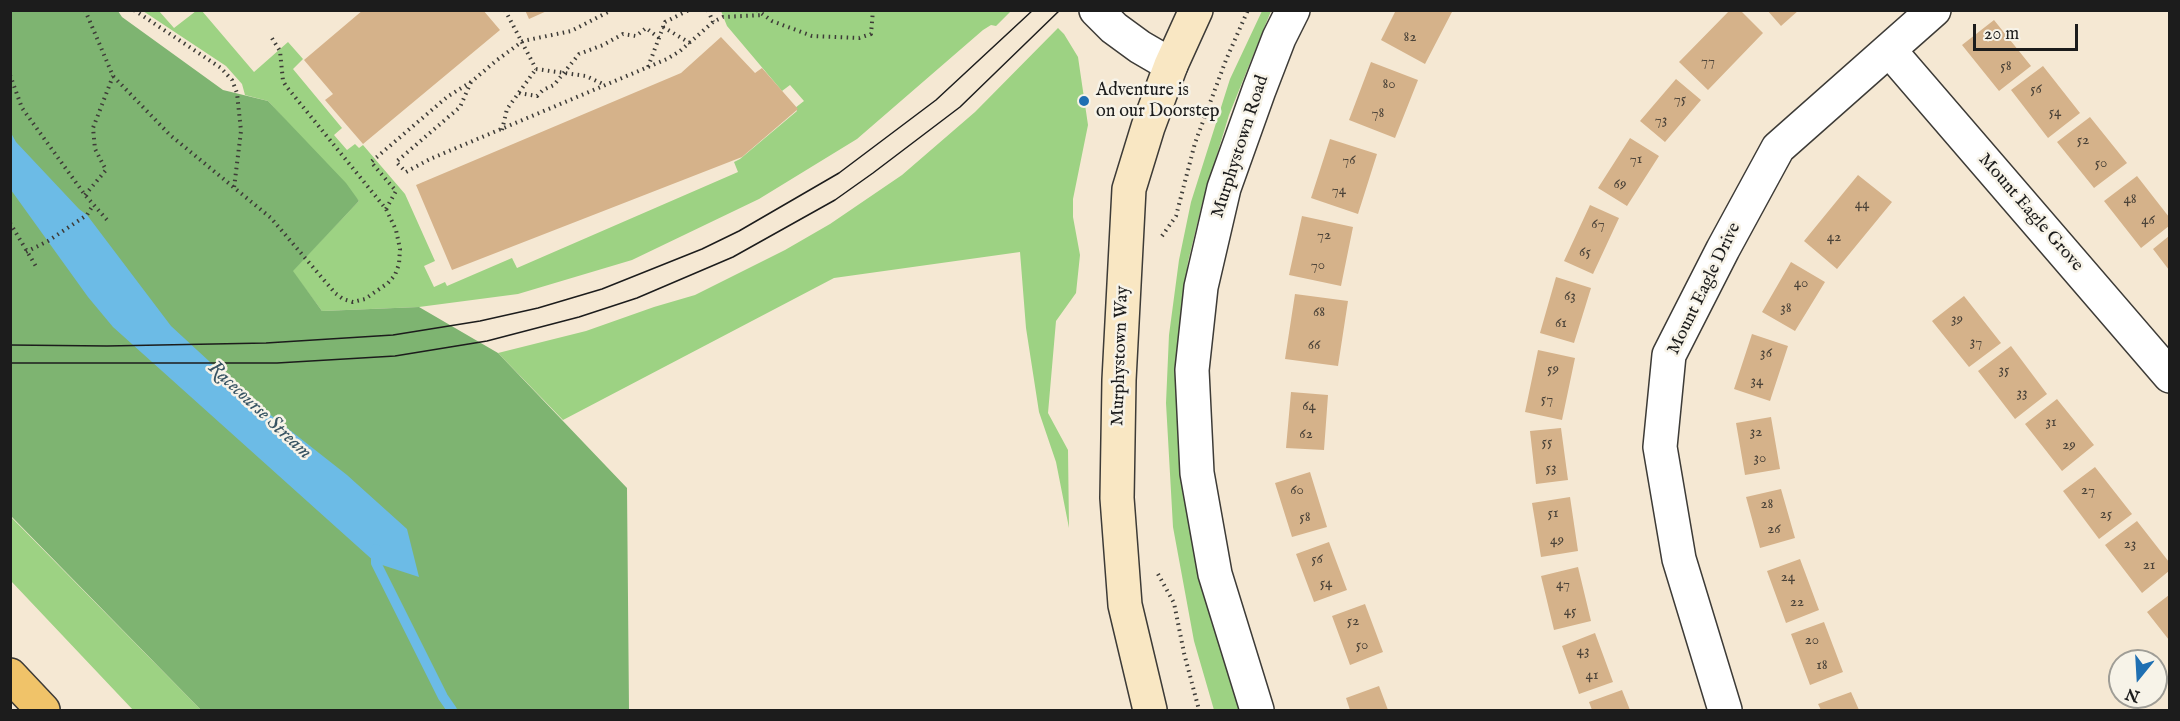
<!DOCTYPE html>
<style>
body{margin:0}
#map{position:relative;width:2180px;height:721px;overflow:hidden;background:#f5e8d3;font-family:"IM FELL English",serif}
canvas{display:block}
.frame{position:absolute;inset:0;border:12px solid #1c1c1c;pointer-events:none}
.north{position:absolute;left:2108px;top:649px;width:60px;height:60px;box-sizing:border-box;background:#f7f3e8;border:2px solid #9f9d96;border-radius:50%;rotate:198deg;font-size:16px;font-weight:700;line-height:24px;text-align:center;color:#1c1c1c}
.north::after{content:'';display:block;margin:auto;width:21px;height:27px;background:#1f6fb2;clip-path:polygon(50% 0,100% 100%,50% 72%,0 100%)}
.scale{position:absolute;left:1973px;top:24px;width:105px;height:27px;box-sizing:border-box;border:3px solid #1c1c1c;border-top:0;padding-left:8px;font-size:18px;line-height:21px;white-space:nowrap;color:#1c1c1c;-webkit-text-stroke:4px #f7f3e8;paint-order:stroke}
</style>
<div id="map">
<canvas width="2180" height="721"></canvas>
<div class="frame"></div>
<div class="north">N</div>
<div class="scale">20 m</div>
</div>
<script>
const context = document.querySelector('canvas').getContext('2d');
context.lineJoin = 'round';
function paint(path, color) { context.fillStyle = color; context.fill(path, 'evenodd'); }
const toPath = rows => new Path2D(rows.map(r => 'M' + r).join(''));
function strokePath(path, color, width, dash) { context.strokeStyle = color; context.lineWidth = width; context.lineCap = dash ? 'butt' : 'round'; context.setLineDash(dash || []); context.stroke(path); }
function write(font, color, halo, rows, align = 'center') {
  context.font = font + ' "IM FELL English",serif'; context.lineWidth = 5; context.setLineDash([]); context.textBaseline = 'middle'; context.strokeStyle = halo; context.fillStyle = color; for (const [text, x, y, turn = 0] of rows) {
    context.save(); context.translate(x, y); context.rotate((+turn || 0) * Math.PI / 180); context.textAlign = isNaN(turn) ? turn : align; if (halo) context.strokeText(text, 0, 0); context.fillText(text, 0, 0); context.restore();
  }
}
const green = toPath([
 [143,11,159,11,174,28,196,11,202,11,254,72,288,42,303,59,293,69,342,128,334,135,347,150,355,144,359,148,363,145,405,194,435,261,424,266,434,287,445,282,447,286,512,258,517,268,738,172,734,162,740,159,797,111,795,108,804,101,790,85,782,91,727,26,721,11,1011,11,996,26,991,25,983,30,857,139,759,199,632,260,518,294,419,307,322,311,292,271,359,201,268,101,245,95,242,84,226,66],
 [1262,11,1271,11,1229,115,1202,204,1188,262,1179,336,1176,403,1183,471,1230,678,1240,710,1214,710,1194,641,1173,527,1166,403,1169,335,1179,260,1191,202,1230,79],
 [1058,28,1064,34,1078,57,1088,125,1073,199,1073,217,1080,255,1076,293,1056,321,1048,413,1068,450,1069,528,1056,462,1039,412,1026,328,1020,252,834,278,563,420,498,353,586,331,654,307,695,295,785,250,830,224,902,175,975,112],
 [10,516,201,710,133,710,11,581]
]);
const forest = toPath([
 [11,11,118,11,122,17,223,90,268,101,346,183,359,201,293,271,322,311,419,307,498,353,627,488,629,710,201,710,11,516]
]);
const water = toPath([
 [11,133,16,142,79,209,87,215,171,326,249,398,347,475,407,529,419,577,376,563,113,327,88,297,11,190]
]);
const stream = toPath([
 [376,549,376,563,443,697,452,710]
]);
const building = toPath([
 [363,10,483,10,500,30,363,144,325,100,333,94,304,60],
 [525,10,549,10,529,19],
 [1396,10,1453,10,1425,64,1381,40],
 [1730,10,1740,10,1763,33,1708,90,1679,62],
 [1767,10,1799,10,1781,26],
 [1994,20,2031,66,1999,91,1962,45],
 [721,37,755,73,762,68,798,109,742,157,452,270,416,185,681,73],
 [1371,62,1418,80,1395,138,1349,120],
 [2043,66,2080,113,2048,138,2011,90],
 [1676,79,1701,100,1665,142,1640,121],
 [2090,117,2127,163,2094,188,2057,142],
 [1630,138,1659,156,1627,206,1598,188],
 [1330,139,1377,154,1358,214,1311,198],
 [1858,175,1892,202,1837,269,1804,241],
 [2137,176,2169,217,2169,226,2141,248,2104,201],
 [1590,205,1619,218,1593,274,1564,261],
 [1302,216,1353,227,1341,286,1289,275],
 [2169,236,2169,270,2153,249],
 [1791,262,1825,282,1795,331,1762,312],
 [1556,277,1591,288,1574,343,1540,333],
 [1295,294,1348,301,1338,366,1285,359],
 [1964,296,2001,343,1969,367,1932,321],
 [1752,334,1788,346,1770,401,1734,389],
 [2011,346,2047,394,2015,419,1978,371],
 [1538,350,1575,358,1562,420,1525,412],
 [1291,392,1328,395,1324,450,1286,448],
 [2057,399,2094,445,2062,471,2025,424],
 [1771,417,1780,469,1745,475,1736,423],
 [1561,428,1568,480,1536,484,1530,431],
 [2095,467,2132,514,2099,539,2063,491],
 [1310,472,1327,527,1292,537,1275,483],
 [1781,489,1795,538,1760,548,1746,497],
 [1570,497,1578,551,1541,557,1532,503],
 [2137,521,2169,562,2169,571,2142,593,2105,545],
 [1329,542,1347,590,1314,602,1296,554],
 [1800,559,1819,610,1786,623,1767,571],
 [1578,567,1591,621,1554,630,1541,576],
 [2169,595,2169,640,2147,612],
 [1365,604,1383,652,1350,665,1332,616],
 [1824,622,1843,672,1810,685,1791,634],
 [1595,633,1613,682,1579,694,1562,646],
 [1379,686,1388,710,1350,710,1346,698],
 [1622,690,1630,710,1592,710,1589,702],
 [1851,692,1859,710,1821,710,1818,704]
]);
const path = toPath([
 [85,10,113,76,170,135,271,218,335,293,343,299,353,302,365,299,388,283,395,275,399,264,400,249,396,230,386,209,286,86,283,81,280,51,270,35],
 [134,10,221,68,232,80,237,93,241,131,234,188],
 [505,10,536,69],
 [708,10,713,22],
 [757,10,772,21,812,36,859,38,871,34,873,10],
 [663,27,690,43],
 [648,67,665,22,689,10],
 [536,69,586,76,605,85],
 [10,75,22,108,85,195,108,221],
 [471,82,460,107,396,162,406,172,430,159,667,59,680,51,713,22,723,17,763,15],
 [519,93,537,96,543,90,554,85,579,54,603,45,623,34,636,36,646,28,659,38],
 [502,130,507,109,536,69],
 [85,195,106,170,95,149,93,128,113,76],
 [386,209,396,191,371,162,447,97,471,82,497,60,523,41,571,31,612,10],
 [10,223,37,268],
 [1162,236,1176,216,1195,143,1226,60,1248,10],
 [26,252,48,241,87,215,93,205],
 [1158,574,1174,603,1184,653,1199,710]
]);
const street = toPath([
 [1096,10,1114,28,1140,47,1171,65],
 [1890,51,2170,376],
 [1257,710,1215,574,1197,473,1192,370,1201,287,1224,188,1259,90,1279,38,1293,10],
 [1725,710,1679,559,1660,447,1669,355,1723,249,1778,148,1934,10]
]);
const secondary = toPath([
 [1150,710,1125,605,1117,498,1119,380,1129,189,1148,127,1171,65,1196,10]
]);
const highway = toPath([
 [10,675,43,710]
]);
const tram = toPath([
 [10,345,107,346,266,343,393,335,480,321,538,308,602,289,702,249,739,231,839,173,936,100,1033,10],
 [10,363,277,363,395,356,487,341,579,317,637,298,733,257,835,200,873,173,960,107,1060,10]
]);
const markers = [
 [1084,101,6,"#1f6fb2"]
];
const numberNames = [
 ["82",1410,38],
 ["77",1708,62],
 ["58",2006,67],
 ["80",1389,85],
 ["56",2036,90],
 ["75",1680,100],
 ["54",2055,113],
 ["78",1378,114],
 ["73",1661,121],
 ["52",2083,141],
 ["71",1636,160],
 ["76",1349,161],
 ["50",2101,164],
 ["69",1620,185],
 ["74",1339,191],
 ["48",2130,200],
 ["44",1862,205],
 ["46",2148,221],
 ["67",1598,225],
 ["72",1324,236],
 ["42",1834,238],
 ["65",1585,253],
 ["70",1318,266],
 ["40",1801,284],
 ["63",1570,297],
 ["38",1786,309],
 ["68",1319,313],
 ["39",1957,320],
 ["61",1561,324],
 ["37",1976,343],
 ["66",1314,346],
 ["36",1766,354],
 ["59",1553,370],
 ["35",2004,371],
 ["34",1757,382],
 ["33",2022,394],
 ["57",1547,400],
 ["64",1309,407],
 ["31",2051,423],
 ["32",1756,433],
 ["62",1306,435],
 ["55",1547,443],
 ["29",2069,446],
 ["30",1760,459],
 ["53",1551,469],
 ["60",1297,491],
 ["27",2088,491],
 ["28",1767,505],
 ["51",1553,514],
 ["25",2106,515],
 ["58",1305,518],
 ["26",1774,530],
 ["49",1557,541],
 ["23",2130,545],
 ["56",1317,560],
 ["21",2149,566],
 ["24",1788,578],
 ["54",1326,584],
 ["47",1563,585],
 ["22",1797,603],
 ["45",1570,612],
 ["52",1353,622],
 ["20",1812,641],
 ["50",1362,646],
 ["43",1583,652],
 ["18",1822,666],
 ["41",1592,676]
];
const poiNames = [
 ["Adventure is",1096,91],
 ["on our Doorstep",1096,112]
];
const streetNames = [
 ["Murphystown Road",1241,147,-72],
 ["Mount Eagle Grove",2030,213,49],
 ["Mount Eagle Drive",1705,289,-64],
 ["Murphystown Way",1121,356,-88]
];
const waterNames = [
 ["Racecourse Stream",259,411,43]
];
paint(green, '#9dd283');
paint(forest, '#7eb471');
paint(water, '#6cbbe6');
strokePath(stream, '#6cbbe6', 10);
paint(building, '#d5b28a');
strokePath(street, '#3d3b37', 36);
strokePath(secondary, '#3d3b37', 36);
strokePath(highway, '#3d3b37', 36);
strokePath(path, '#3d3b37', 4, [1.5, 4.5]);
strokePath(street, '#fff', 33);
strokePath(secondary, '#f9e7c3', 33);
strokePath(highway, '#f0c369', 33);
strokePath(tram, '#1c1c1c', 1.5);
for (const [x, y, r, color] of markers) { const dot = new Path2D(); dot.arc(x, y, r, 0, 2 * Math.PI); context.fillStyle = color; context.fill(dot); strokePath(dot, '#f7f3e8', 2); }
write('15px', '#4a4238', null, numberNames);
write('18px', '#1c1c1c', '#f7f3e8', poiNames, 'left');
write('18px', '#1c1c1c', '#f7f3e8', streetNames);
write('italic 20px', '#385463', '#f7f3e8', waterNames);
</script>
